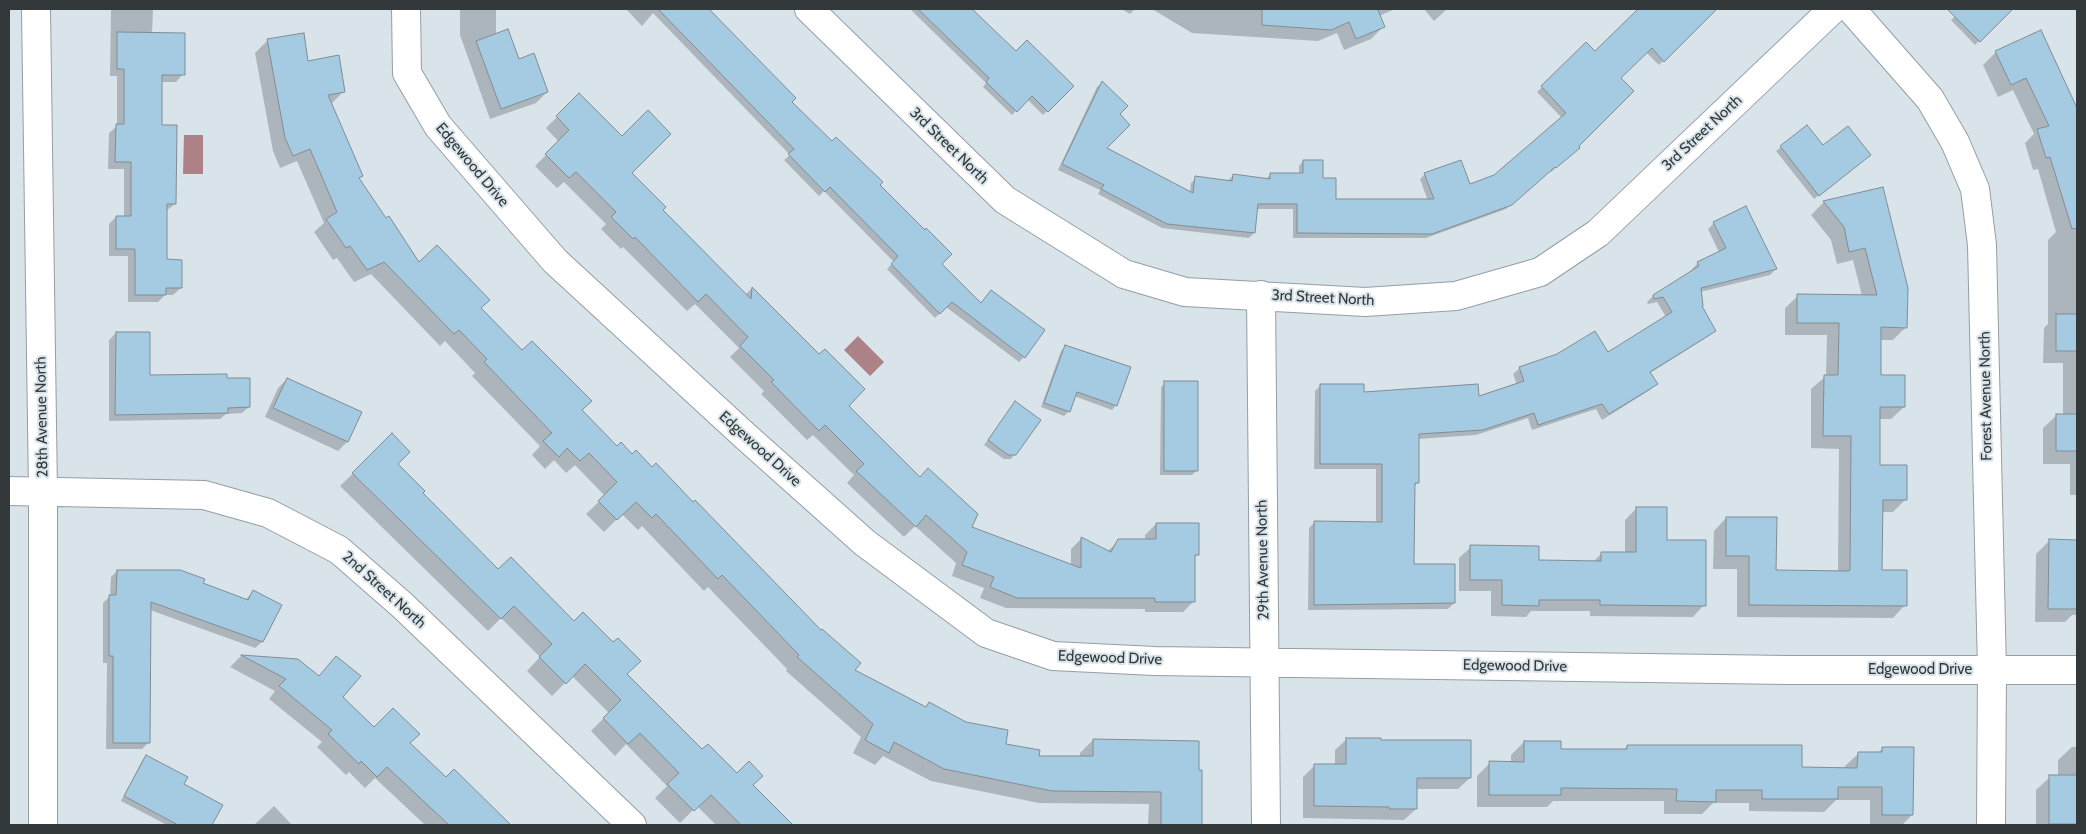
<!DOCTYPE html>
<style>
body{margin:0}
#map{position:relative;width:2086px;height:834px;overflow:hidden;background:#d8e3ea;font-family:Cabin,sans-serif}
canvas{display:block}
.frame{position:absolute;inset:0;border:10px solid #33383a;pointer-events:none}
</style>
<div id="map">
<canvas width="2086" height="834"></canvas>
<div class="frame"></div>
</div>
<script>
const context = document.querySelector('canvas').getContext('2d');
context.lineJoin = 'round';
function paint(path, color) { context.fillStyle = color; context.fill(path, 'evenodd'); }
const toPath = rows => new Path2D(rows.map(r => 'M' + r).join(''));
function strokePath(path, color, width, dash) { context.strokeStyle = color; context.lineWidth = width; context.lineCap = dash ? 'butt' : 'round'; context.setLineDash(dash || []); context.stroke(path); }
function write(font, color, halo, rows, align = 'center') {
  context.font = font + ' Cabin,sans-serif'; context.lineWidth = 4; context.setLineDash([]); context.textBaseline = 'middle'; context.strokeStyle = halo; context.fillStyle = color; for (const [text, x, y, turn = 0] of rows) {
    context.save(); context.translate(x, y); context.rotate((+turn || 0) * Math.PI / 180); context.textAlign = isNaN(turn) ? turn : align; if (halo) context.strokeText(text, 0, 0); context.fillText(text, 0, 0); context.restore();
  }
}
const water = toPath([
 [184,135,203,135,203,174,183,174],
 [858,336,884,362,870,376,844,350]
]);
const shadow = toPath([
 [111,9,153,9,152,34,183,74,176,82,161,82,161,126,175,204,166,211,166,261,181,288,173,295,165,295,158,302,128,302,128,256,109,256,109,224,116,217,124,217,124,169,108,169,109,133,117,126,117,76,110,76],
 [460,9,496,9,496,35,547,92,536,103,490,119,460,35],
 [626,9,707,9,794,98,791,102,832,143,879,185,941,264,1024,357,1019,362,946,307,935,318,887,269,894,262,824,191,819,196,784,160,790,155,653,13,642,26],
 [910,9,969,9,1016,53,1072,86,1043,115,1027,99,1012,115,983,87,986,83],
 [1122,9,1135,9,1130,14],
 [1152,9,1395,9,1379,16,1383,27,1371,39,1344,50,1337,33,1318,41,1192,33],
 [1424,9,1447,9,1434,21],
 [1639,9,1716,9,1659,65,1646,52,1620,78,1574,152,1551,172,1549,170,1506,209,1426,238,1293,238,1293,209,1256,209,1254,233,1249,238,1162,228,1098,194,1100,190,1058,170,1097,87,1102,83,1118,115,1105,148,1190,193,1191,183,1196,178,1228,180,1233,176,1266,179,1271,174,1299,174,1299,166,1303,161,1321,179,1335,201,1428,201,1420,179,1425,174,1460,162,1469,186,1495,176,1562,118,1537,92,1586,44,1595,53],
 [1958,9,2012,9,1975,45,1951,20,1960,11],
 [268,40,307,62,344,91,331,104,362,176,358,179,419,264,480,308,617,448,853,670,925,708,929,704,1004,745,1037,758,1080,758,1080,753,1093,740,1201,772,1201,825,1148,825,1149,804,1039,803,931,781,883,756,875,765,853,753,861,737,786,671,787,669,708,587,704,591,642,526,638,530,622,514,604,532,586,514,605,496,575,465,566,473,554,460,545,469,532,455,540,446,472,376,475,373,445,341,440,346,371,274,354,282,337,258,333,260,314,232,324,223,297,161,280,168,273,151,255,53],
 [1996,52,2069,92,2077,122,2077,495,2070,495,2070,464,2043,464,2043,428,2056,416,2063,416,2063,363,2043,363,2044,328,2048,324,2048,240,2056,232,2038,169,2033,170,2025,143,2034,134,2013,90,1998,97,1983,65],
 [579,95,630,173,661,210,745,295,752,288,819,356,847,406,970,528,1071,565,1071,549,1082,538,1108,551,1119,540,1145,540,1145,535,1156,524,1198,554,1194,558,1194,601,1183,612,1145,612,1145,609,1006,608,980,598,984,588,952,576,956,563,915,526,904,537,847,483,854,475,813,435,807,440,761,394,764,391,730,357,739,348,695,304,687,311,623,247,621,249,601,229,606,224,564,182,557,188,535,166,559,142,546,128],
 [1807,127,1823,147,1865,159,1814,199,1776,151],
 [1882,188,1906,327,1893,340,1880,340,1880,376,1904,407,1891,419,1879,419,1879,466,1906,499,1893,512,1881,512,1881,571,1905,605,1893,618,1737,617,1737,569,1713,569,1714,531,1726,518,1775,572,1838,572,1839,449,1811,448,1811,389,1826,376,1827,335,1785,335,1785,308,1798,296,1862,296,1853,260,1837,264,1831,240,1811,215,1824,202],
 [1714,223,1776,269,1770,275,1700,292,1700,307,1715,330,1709,336,1650,373,1656,384,1650,390,1602,420,1596,409,1532,430,1528,418,1476,435,1418,439,1418,482,1414,486,1413,566,1454,603,1448,609,1308,610,1309,528,1315,522,1376,523,1376,469,1314,469,1315,391,1321,385,1362,393,1477,398,1517,385,1513,374,1520,368,1608,354,1666,317,1657,302,1648,304,1647,302,1653,296,1693,271,1692,269,1698,263,1719,252,1708,229],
 [116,333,149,377,226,380,249,407,242,413,226,414,220,419,109,421,109,340],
 [1066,346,1116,405,1112,410,1074,396,1069,411,1064,416,1041,407,1061,351],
 [287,379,360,413,347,442,338,451,265,417,278,388],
 [1165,383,1197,470,1192,475,1160,475,1161,387],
 [1015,403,1015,454,1011,459,1004,459,984,445],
 [392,435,397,464,421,493,498,571,626,674,702,751,752,786,791,825,716,825,697,806,680,823,655,798,667,786,626,744,615,756,591,731,609,713,572,676,552,696,527,671,540,657,501,618,488,631,340,486],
 [1637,508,1666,541,1704,605,1693,617,1590,616,1590,611,1531,611,1526,617,1491,616,1491,591,1459,591,1459,558,1471,547,1538,561,1593,562,1601,554,1625,554,1625,520],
 [2049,541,2077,541,2077,615,2072,615,2065,622,2035,622,2036,554],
 [117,571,202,584,245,600,253,592,280,606,262,642,255,648,150,610,149,742,142,749,106,749,107,663,103,663,103,603,110,596,111,577],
 [241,656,298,660,318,677,336,657,342,697,374,729,408,743,446,778,454,771,510,825,425,825,375,778,365,788,349,772,346,775,317,747,322,742,269,699,275,691,230,667],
 [1347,739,1380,741,1470,778,1458,789,1416,789,1416,809,1404,820,1303,818,1303,777,1315,765,1335,766,1335,750],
 [1524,742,1560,750,1623,751,1627,746,1801,768,1845,769,1845,766,1858,754,1877,754,1883,748,1912,815,1902,825,1870,825,1870,800,1836,800,1824,812,1749,811,1749,803,1713,803,1702,814,1664,814,1664,801,1553,801,1547,807,1477,807,1477,776,1490,763,1511,763,1511,755],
 [2072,747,2077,747,2077,825,2036,825,2036,790,2050,777,2058,777,2058,760],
 [147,756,183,784,222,805,211,825,167,825,121,801,142,761],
 [274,806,292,825,254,825]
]);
const building = toPath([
 [658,9,709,9,796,98,792,102,832,141,836,137,883,182,880,185,925,230,926,228,952,254,942,264,981,303,991,290,1045,330,1025,358,952,302,940,314,891,264,898,256,830,187,825,192,788,154,794,149,658,9],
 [918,9,972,9,1016,51,1027,40,1074,86,1048,112,1032,96,1017,112,986,82,989,78,918,9],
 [1262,9,1380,9,1378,10,1385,27,1356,39,1349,22,1331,30,1262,25,1262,9],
 [1638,9,1717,9,1664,62,1652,48,1621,78,1634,91,1579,146,1580,148,1556,168,1555,167,1512,205,1432,234,1297,233,1297,204,1258,204,1255,233,1167,224,1101,189,1104,185,1062,164,1102,81,1128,106,1120,114,1130,125,1107,148,1193,193,1195,176,1232,181,1233,174,1270,179,1270,173,1303,173,1303,160,1323,160,1323,178,1336,178,1336,199,1434,199,1424,173,1461,160,1470,184,1494,175,1566,113,1541,86,1586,42,1595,51,1638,9],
 [1947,9,2013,9,1980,42,1947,9],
 [508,29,519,59,534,53,548,92,501,109,476,41,508,29],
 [2041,30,2077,108,2077,228,2072,229,2050,157,2046,158,2037,129,2049,126,2026,78,2011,85,1995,51,2041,30],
 [117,32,185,33,185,75,162,75,162,125,177,125,176,204,167,204,167,259,182,260,182,288,166,288,166,295,135,295,135,249,116,249,116,216,131,216,131,162,115,162,116,124,124,124,124,69,117,69,117,32],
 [304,33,308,61,339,55,345,92,328,95,363,176,359,178,386,218,389,216,419,262,437,245,490,300,481,308,522,350,532,341,592,401,582,410,617,446,621,442,632,454,636,450,652,467,656,463,693,502,695,500,821,630,822,629,861,663,855,670,926,707,929,702,966,722,1008,730,1006,744,1040,750,1039,756,1093,756,1093,739,1199,741,1199,770,1202,770,1202,825,1161,825,1161,792,1052,791,944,769,894,742,889,753,865,740,873,724,797,657,799,655,722,575,718,579,656,514,652,518,636,502,617,520,598,501,617,482,589,453,580,461,567,448,559,457,543,441,552,433,484,362,487,359,459,330,454,334,384,262,367,270,350,246,346,248,326,219,337,212,310,149,293,156,285,138,267,39,304,33],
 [579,93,622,136,648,110,671,134,632,173,666,207,663,210,751,299,752,287,819,354,825,349,865,389,849,406,920,477,928,468,978,514,972,527,1081,568,1081,537,1111,552,1118,539,1156,539,1156,523,1199,523,1199,555,1195,555,1195,602,1155,602,1155,598,1017,598,990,587,994,577,962,565,967,552,926,515,916,527,856,471,864,464,825,425,819,431,771,382,774,380,740,346,748,337,706,294,698,302,635,237,633,239,611,217,616,212,576,172,569,178,545,154,569,130,556,116,579,93],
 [1807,125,1823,145,1848,126,1871,155,1819,196,1780,146,1807,125],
 [1883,187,1908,288,1907,328,1881,327,1881,375,1905,375,1905,407,1880,407,1880,465,1907,465,1907,500,1883,500,1882,570,1907,570,1907,606,1749,605,1749,556,1726,556,1726,517,1777,517,1776,570,1848,571,1850,570,1851,436,1823,436,1824,375,1838,375,1839,323,1797,323,1797,294,1877,295,1865,248,1849,252,1844,227,1823,201,1883,187],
 [1746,206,1777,269,1701,288,1703,306,1702,306,1716,331,1650,372,1658,384,1609,414,1602,404,1538,425,1534,413,1483,430,1419,434,1419,483,1415,483,1414,564,1455,564,1455,603,1314,605,1314,521,1382,522,1382,464,1320,464,1320,384,1364,384,1364,392,1478,384,1479,396,1524,381,1519,367,1557,354,1595,331,1608,352,1672,312,1663,297,1654,299,1653,295,1699,266,1697,262,1726,248,1713,222,1746,206],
 [2056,314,2077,314,2077,351,2056,351,2056,314],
 [116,332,150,332,150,375,227,374,227,378,250,378,250,407,228,408,228,413,115,415,116,332],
 [1065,345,1131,367,1117,406,1077,392,1070,412,1044,403,1065,345],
 [287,378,362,412,348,442,273,408,287,378],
 [1164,381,1198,381,1198,471,1164,471,1164,381],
 [1015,401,1041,420,1016,455,1008,455,988,440,1015,401],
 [2056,414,2077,414,2077,451,2056,451,2056,414],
 [392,433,410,452,398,464,425,491,423,493,498,569,511,557,574,621,583,612,613,642,618,638,641,661,627,674,702,749,708,744,737,773,749,761,763,776,753,785,793,825,741,825,711,795,694,811,667,784,679,773,640,733,628,744,603,718,621,700,585,664,566,684,539,657,552,644,514,606,501,619,352,473,392,433],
 [1636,507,1667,507,1667,540,1706,540,1706,606,1600,605,1600,600,1539,600,1539,606,1502,605,1502,580,1470,580,1470,545,1539,546,1539,560,1601,561,1601,552,1636,552,1636,507],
 [2049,539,2077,540,2077,609,2048,609,2049,539],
 [117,570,180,570,205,579,203,583,248,600,253,590,282,605,263,642,151,602,150,743,113,743,113,656,109,656,109,595,116,595,117,570],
 [241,655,298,659,319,676,336,656,361,676,343,697,374,727,393,708,420,734,410,743,446,777,454,769,511,825,449,825,387,767,377,777,361,761,359,764,328,734,332,730,279,686,286,679,241,655],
 [1346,738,1381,738,1381,740,1471,740,1471,778,1417,778,1417,809,1389,809,1389,807,1314,806,1314,764,1346,764,1346,738],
 [1524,741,1561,741,1561,749,1627,749,1627,745,1802,745,1802,767,1857,768,1858,752,1882,752,1882,747,1914,747,1913,815,1882,815,1882,787,1838,787,1838,799,1762,799,1762,790,1716,790,1716,802,1676,801,1677,789,1561,788,1561,795,1489,795,1489,761,1524,762,1524,741],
 [146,755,188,777,184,784,223,805,212,825,178,825,124,796,146,755],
 [2049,775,2077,775,2077,824,2049,824,2049,775]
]);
const street = toPath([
 [36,9,43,492,43,825],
 [406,9,407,73,438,126,555,261,744,435,865,543,986,633,1053,656,1154,661,1788,670,2077,670],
 [809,9,1005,200,1124,274,1185,292,1365,302,1456,296,1540,272,1598,233,1833,9],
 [1851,9,1930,99,1955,142,1975,189,1982,245,1992,670,1991,825],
 [1261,295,1266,825],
 [9,491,204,495,268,513,339,550,402,605,632,825]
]);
const streetNames = [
 ["3rd Street North",1702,133,-43],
 ["3rd Street North",949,146,44],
 ["Edgewood Drive",472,165,50],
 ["3rd Street North",1323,298,3],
 ["Forest Avenue North",1986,396,-91],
 ["28th Avenue North",42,417,-91],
 ["Edgewood Drive",760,449,42],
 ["29th Avenue North",1263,560,-91],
 ["2nd Street North",384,590,42],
 ["Edgewood Drive",1110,658,2],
 ["Edgewood Drive",1515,666,1],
 ["Edgewood Drive",1920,670]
];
paint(water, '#ac8286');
paint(shadow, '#0003');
paint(building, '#a5cbe2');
strokePath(building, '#818c92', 1);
strokePath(street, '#949ea5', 30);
strokePath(street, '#fff', 28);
write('15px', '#33383a', '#d8e3ea', streetNames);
</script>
